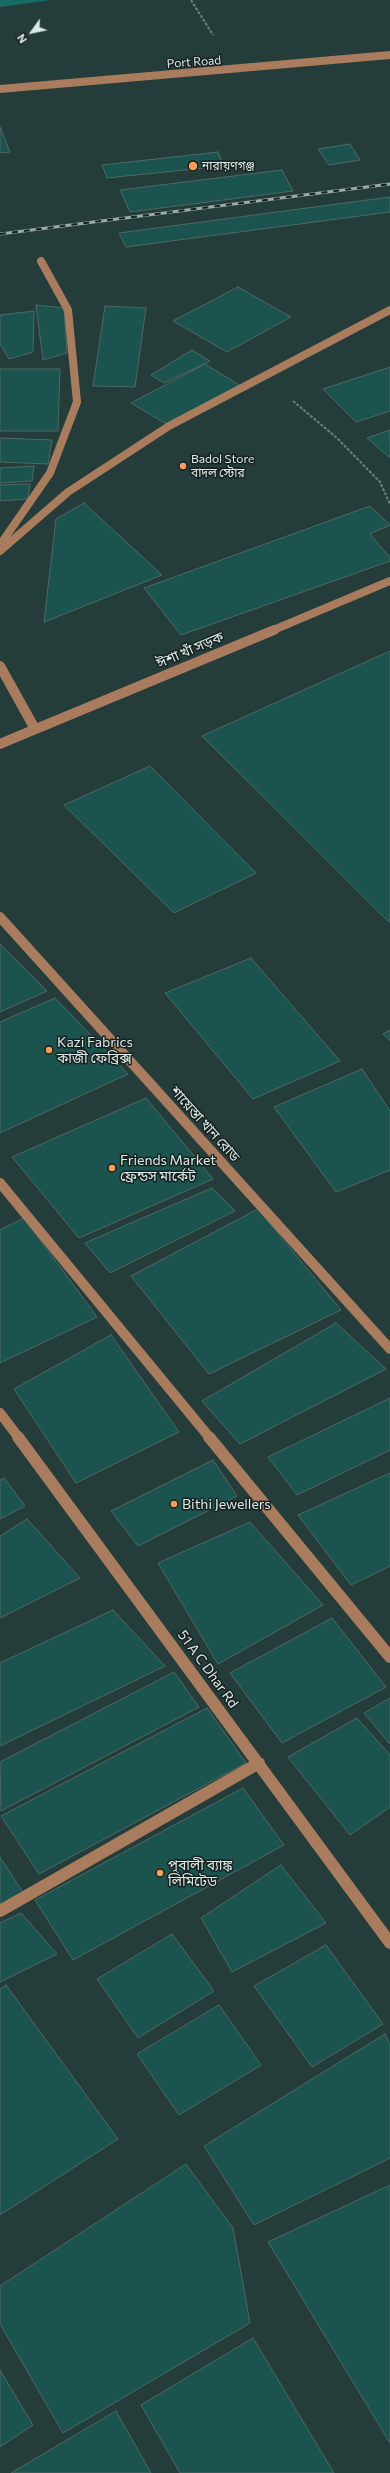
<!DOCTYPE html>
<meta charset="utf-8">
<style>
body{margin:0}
#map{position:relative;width:390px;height:2473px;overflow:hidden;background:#243d3a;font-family:Commissioner,sans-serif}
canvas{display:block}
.north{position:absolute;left:12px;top:12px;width:40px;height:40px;-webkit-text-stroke:3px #172120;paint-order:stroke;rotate:237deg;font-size:11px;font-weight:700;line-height:16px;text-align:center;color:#dbeae7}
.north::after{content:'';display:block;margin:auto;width:14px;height:18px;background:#dbeae7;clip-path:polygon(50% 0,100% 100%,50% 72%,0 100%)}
</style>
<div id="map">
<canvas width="390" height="2473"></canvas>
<div class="north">N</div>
</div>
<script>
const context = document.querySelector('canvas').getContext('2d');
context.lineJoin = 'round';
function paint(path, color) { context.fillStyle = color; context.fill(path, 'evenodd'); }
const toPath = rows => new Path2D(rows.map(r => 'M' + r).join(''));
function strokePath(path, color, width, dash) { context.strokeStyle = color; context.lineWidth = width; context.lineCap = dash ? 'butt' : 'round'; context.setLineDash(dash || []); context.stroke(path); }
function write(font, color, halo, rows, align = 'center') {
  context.font = font + ' Commissioner,"Noto Sans Bengali",sans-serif'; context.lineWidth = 3; context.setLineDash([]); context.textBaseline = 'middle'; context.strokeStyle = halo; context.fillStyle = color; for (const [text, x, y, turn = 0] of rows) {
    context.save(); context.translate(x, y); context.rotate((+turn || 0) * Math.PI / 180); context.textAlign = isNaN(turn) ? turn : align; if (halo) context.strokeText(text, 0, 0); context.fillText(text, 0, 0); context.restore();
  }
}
const water = toPath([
 [0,0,52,0,0,7]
]);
const building = toPath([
 [0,127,10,152,0,153,0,127],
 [350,144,360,160,329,165,318,149,350,144],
 [218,152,224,166,107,178,102,165,218,152],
 [282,170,293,191,130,212,120,190,282,170],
 [390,197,390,212,126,247,119,233,390,197],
 [238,287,291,317,227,352,173,321,238,287],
 [36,305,64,308,67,353,43,360,36,305],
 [105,306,146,308,135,387,93,386,105,306],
 [34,311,33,352,9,359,0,344,0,315,34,311],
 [192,350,210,361,164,383,151,375,192,350],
 [205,364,241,386,168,425,131,403,205,364],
 [390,367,390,411,356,422,323,389,390,367],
 [0,369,60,369,58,431,0,431,0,369],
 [390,430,390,458,367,438,390,430],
 [0,438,52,440,48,464,0,462,0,438],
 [34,466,32,481,0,483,0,468,34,466],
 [30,484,28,499,0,501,0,485,30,484],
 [84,503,162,575,44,622,56,519,84,503],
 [370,506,390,525,370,534,390,558,390,561,181,635,144,588,370,506],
 [390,651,390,923,202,736,390,651],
 [150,766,256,873,174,913,64,805,150,766],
 [0,944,47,991,0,1012,0,944],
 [251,958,340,1061,253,1099,165,993,251,958],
 [55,998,128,1074,0,1133,0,1022,55,998],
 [390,1030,390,1041,383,1034,390,1030],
 [362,1069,390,1111,390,1170,336,1192,274,1107,362,1069],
 [146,1098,213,1179,79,1238,12,1157,146,1098],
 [212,1188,235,1211,110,1273,85,1243,212,1188],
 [258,1209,341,1310,209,1374,131,1276,258,1209],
 [24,1218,97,1317,0,1363,0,1230,24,1218],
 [336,1323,386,1369,240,1444,202,1401,336,1323],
 [111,1335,179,1432,76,1483,14,1389,111,1335],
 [390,1398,390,1450,297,1495,268,1457,390,1398],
 [213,1460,237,1496,138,1546,111,1511,213,1460],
 [390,1473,390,1566,351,1585,298,1515,390,1473],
 [4,1478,25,1506,0,1519,0,1480,4,1478],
 [27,1519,80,1578,0,1618,0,1536,27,1519],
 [250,1522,323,1605,218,1664,158,1563,250,1522],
 [113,1610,165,1666,0,1746,0,1663,113,1610],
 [332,1618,386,1687,282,1743,230,1673,332,1618],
 [174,1672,199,1707,1,1811,0,1762,174,1672],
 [390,1698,390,1744,364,1713,390,1698],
 [207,1708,246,1763,39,1874,1,1816,207,1708],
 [357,1718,390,1755,390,1807,350,1835,288,1757,357,1718],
 [243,1788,284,1845,73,1960,35,1900,243,1788],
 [0,1857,24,1894,0,1908,0,1857],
 [281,1865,326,1923,232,1972,201,1918,281,1865],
 [21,1913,57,1954,0,1982,0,1923,21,1913],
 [172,1934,214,1991,138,2038,97,1979,172,1934],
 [326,1945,383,2024,312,2067,254,1986,326,1945],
 [6,1985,118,2139,0,2215,0,1989,6,1985],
 [219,2005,261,2065,179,2115,137,2054,219,2005],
 [385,2034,390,2045,390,2158,254,2225,204,2146,385,2034],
 [186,2164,233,2228,250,2323,63,2433,0,2324,0,2286,186,2164],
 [390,2185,390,2443,268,2242,390,2185],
 [253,2338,334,2473,180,2473,141,2405,253,2338],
 [0,2370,33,2425,0,2447,0,2370],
 [116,2411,151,2473,11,2473,116,2411]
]);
const path = toPath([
 [191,0,213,35],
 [293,401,337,438,380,482,390,504]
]);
const minorFar2 = toPath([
 [0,89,390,55],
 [0,545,50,473,77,402,68,310,41,261],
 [0,551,68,492,169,426,390,310],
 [271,631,390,581]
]);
const minorFar1 = toPath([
 [0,666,35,729],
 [0,744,274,630],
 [0,917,390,1349],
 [0,1183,210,1438],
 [0,1413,19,1438]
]);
const minor = toPath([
 [18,1437,390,1943],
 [209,1437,390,1657],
 [0,1911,259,1763]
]);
const rail = toPath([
 [0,234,390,184]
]);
const markers = [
 [193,166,5,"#fc9d53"],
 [183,466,4,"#fc9d53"],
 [49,1050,4,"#fc9d53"],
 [112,1168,4,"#fc9d53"],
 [174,1504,4,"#fc9d53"],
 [160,1873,4,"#fc9d53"]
];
const farStreetnames = [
 ["Port Road",194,62,-4]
];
const farPoinames = [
 ["নারায়ণগঞ্জ",202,166],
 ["Badol Store",191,459],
 ["বাদল স্টোর",191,473]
];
const streetNames = [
 ["ঈশা খাঁ সড়ক",190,650,-23],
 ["শায়েস্তা খান রোড",205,1124,48],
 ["51 A C Dhar Rd",208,1669,54]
];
const poiNames = [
 ["Kazi Fabrics",57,1042],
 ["কাজী ফেব্রিক্স",57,1058],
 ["Friends Market",120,1160],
 ["ফ্রেন্ডস মার্কেট",120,1176],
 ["Bithi Jewellers",182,1504],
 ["পূবালী ব্যাঙ্ক",168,1865],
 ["লিমিটেড",168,1881]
];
paint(water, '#166b64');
paint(building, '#1b534e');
strokePath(building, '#4f6865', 1);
strokePath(path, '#6c817e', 2, [3, 1.5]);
strokePath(minorFar2, '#a87c5d', 8);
strokePath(minorFar1, '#a87c5d', 10);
strokePath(minor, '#a87c5d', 12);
strokePath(rail, '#9aaca9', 3);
strokePath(rail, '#172120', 2, [6]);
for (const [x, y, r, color] of markers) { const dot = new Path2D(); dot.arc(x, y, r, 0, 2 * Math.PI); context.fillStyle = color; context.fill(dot); strokePath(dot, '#172120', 1.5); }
write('12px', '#dbeae7', '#172120', farStreetnames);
write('12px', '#dbeae7', '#172120', farPoinames, 'left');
write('14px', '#dbeae7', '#172120', streetNames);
write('14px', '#dbeae7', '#172120', poiNames, 'left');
</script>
